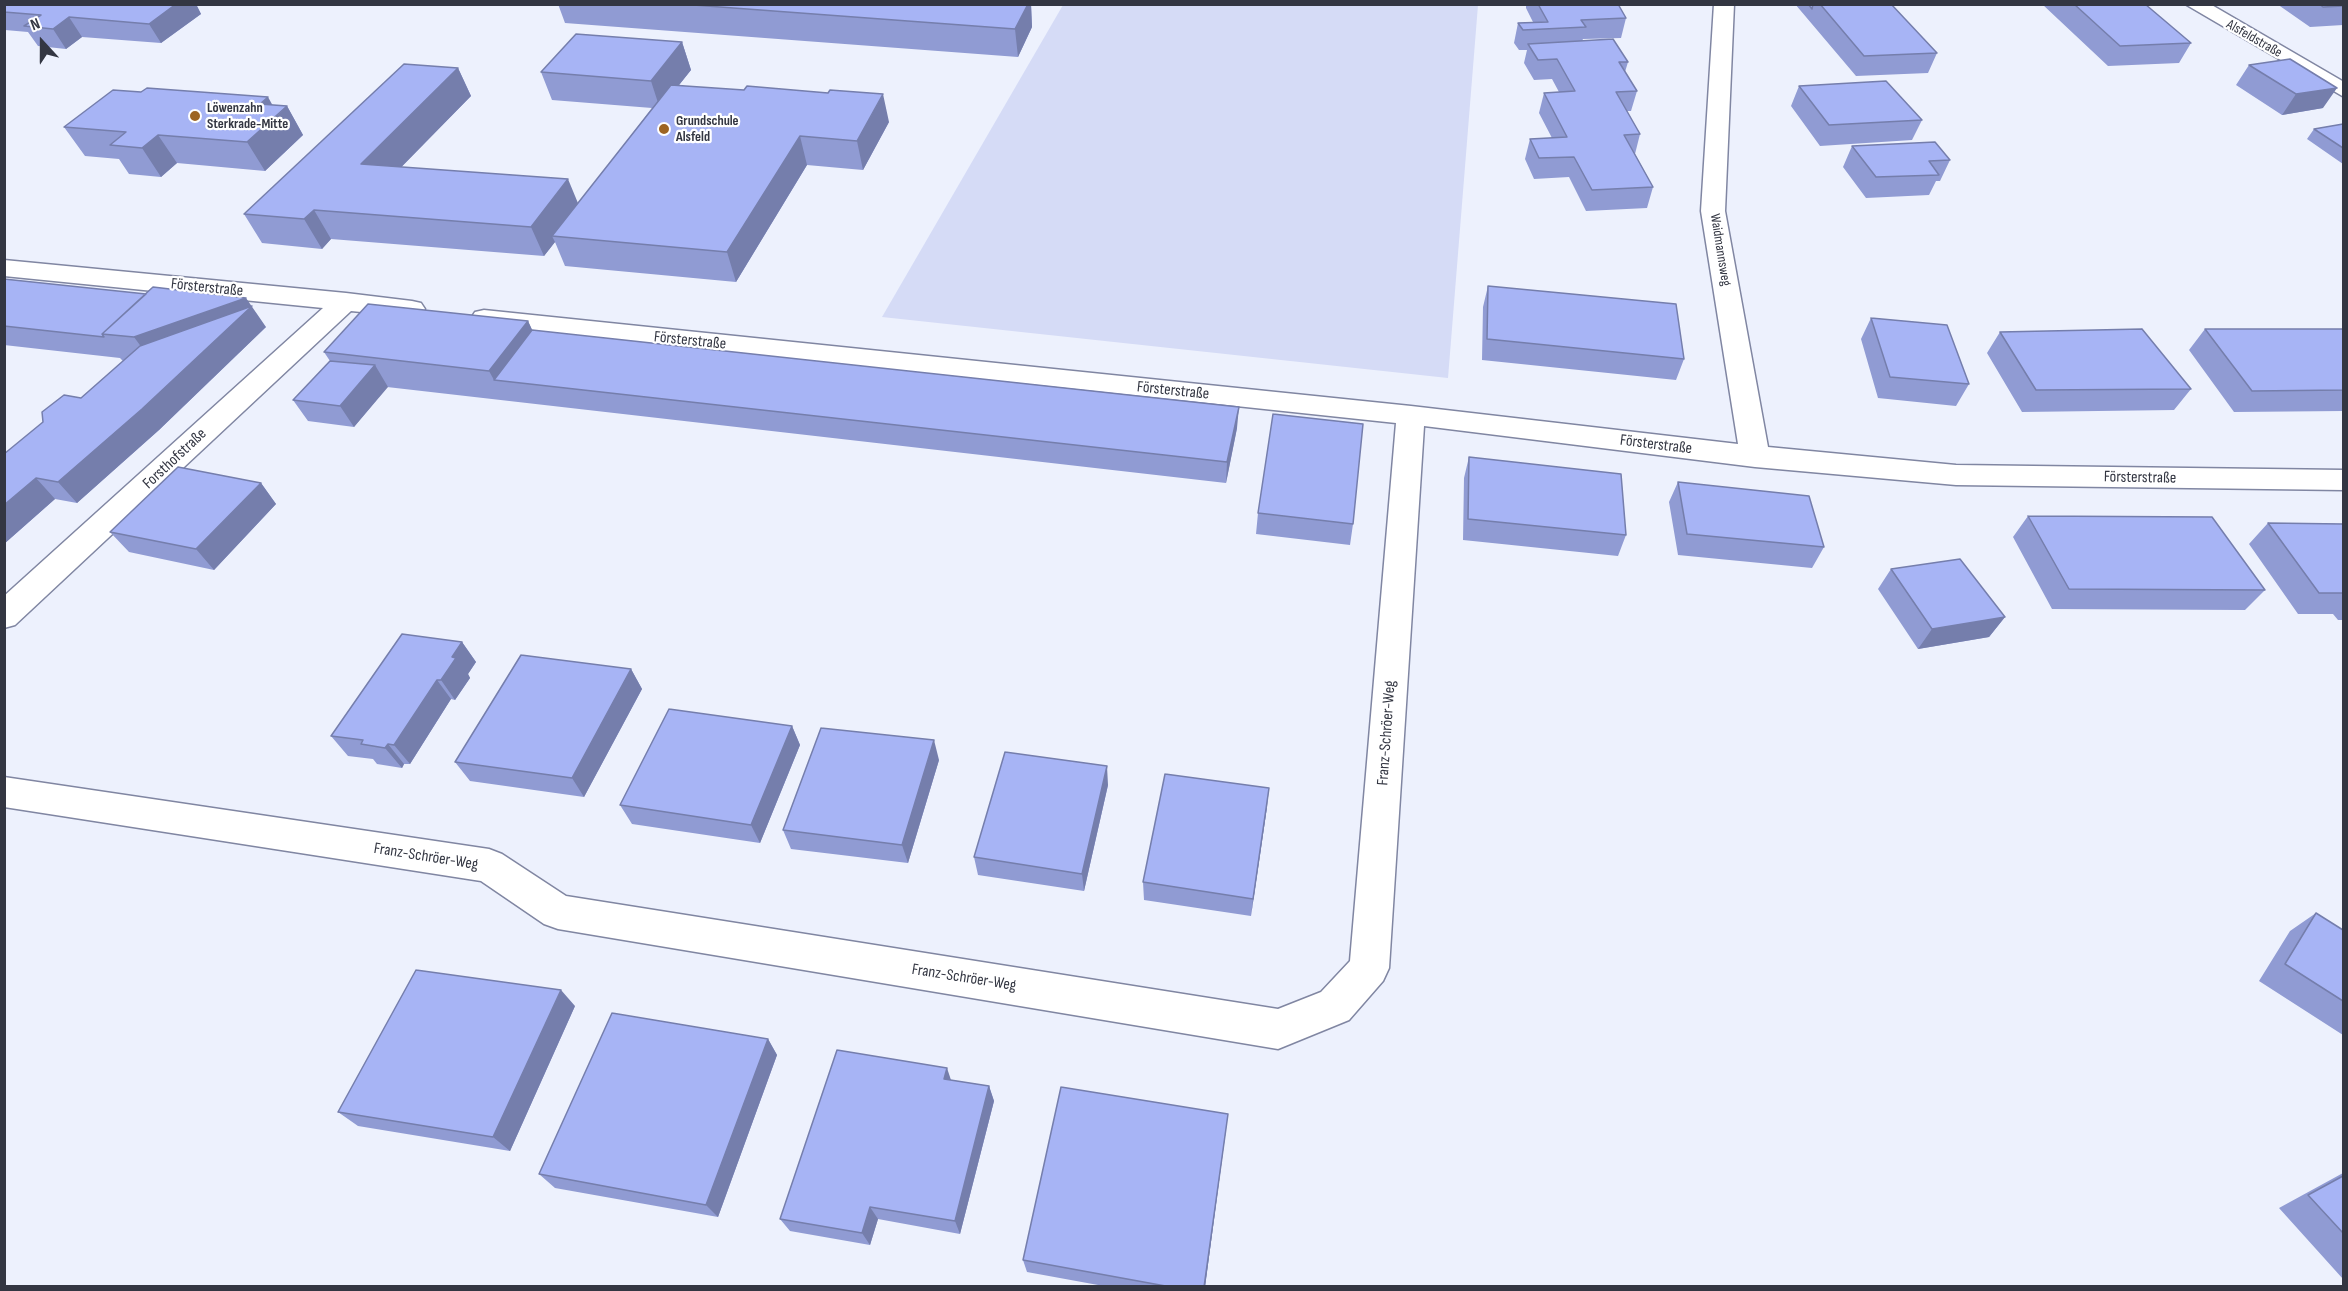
<!DOCTYPE html>
<meta charset="utf-8">
<style>
body{margin:0}
#map{position:relative;width:2348px;height:1291px;overflow:hidden;background:#edf1fd;font-family:"Sofia Sans Condensed",sans-serif}
canvas{display:block}
.frame{position:absolute;inset:0;border:6px solid #333642;pointer-events:none}
.north{position:absolute;left:12px;top:12px;width:60px;height:60px;-webkit-text-stroke:4px #fff;paint-order:stroke;rotate:339deg;font-size:16px;font-weight:700;line-height:24px;text-align:center;color:#333642}
.north::after{content:'';display:block;margin:auto;width:21px;height:27px;background:#333642;clip-path:polygon(50% 0,100% 100%,50% 72%,0 100%)}
</style>
<div id="map">
<canvas width="2348" height="1291"></canvas>
<div class="frame"></div>
<div class="north">N</div>
</div>
<script>
const context = document.querySelector('canvas').getContext('2d');
context.lineJoin = 'round';
function paint(path, color) { context.fillStyle = color; context.fill(path, 'evenodd'); }
const toPath = rows => new Path2D(rows.map(r => 'M' + r).join(''));
function strokePath(path, color, width, dash) { context.strokeStyle = color; context.lineWidth = width; context.lineCap = dash ? 'butt' : 'round'; context.setLineDash(dash || []); context.stroke(path); }
function write(font, color, halo, rows, align = 'center') {
  context.font = font + ' "Sofia Sans Condensed",sans-serif'; context.lineWidth = 4.5; context.setLineDash([]); context.textBaseline = 'middle'; context.strokeStyle = halo; context.fillStyle = color; for (const [text, x, y, turn = 0] of rows) {
    context.save(); context.translate(x, y); context.rotate((+turn || 0) * Math.PI / 180); context.textAlign = isNaN(turn) ? turn : align; if (halo) context.strokeText(text, 0, 0); context.fillText(text, 0, 0); context.restore();
  }
}
const green = toPath([
 [1063,5,1478,5,1448,378,882,317]
]);
const minor = toPath([
 [1714,4,1734,4,1725,211,1768,447,1956,465,2344,470,2344,490,1956,485,1755,467,1424,426,1389,968,1383,981,1349,1020,1278,1049,558,929,544,924,481,881,4,807,4,777,489,849,502,854,566,896,1278,1009,1321,992,1350,961,1396,423,484,326,475,324,471,318,475,312,484,310,1411,406,1738,444,1701,211,1714,4],
 [2185,4,2210,4,2344,82,2344,97,2185,4],
 [4,260,346,293,412,301,421,303,425,309,421,315,412,317,351,311,15,625,4,628,4,596,323,308,4,276,4,260]
]);
const wall = toPath([
 [4,4,196,4,201,14,161,43,82,37,66,49,38,46,28,32,5,30],
 [558,4,1031,4,1032,27,1018,57,565,23],
 [1526,4,1618,4,1626,18,1621,38,1583,39,1582,41,1628,62,1625,72,1637,91,1631,111,1627,111,1640,134,1635,154,1653,187,1647,208,1586,211,1569,177,1534,179,1525,159,1530,139,1552,138,1539,113,1544,93,1559,92,1552,79,1534,80,1524,63,1527,50,1519,50,1514,43,1518,23,1533,22,1526,8],
 [1795,4,1891,4,1937,53,1928,73,1856,76],
 [2042,4,2145,4,2191,43,2179,63,2108,66],
 [2277,4,2343,4,2343,25,2310,27],
 [682,42,691,70,679,85,889,122,863,170,807,165,736,282,565,266,555,242,544,256,331,239,322,249,262,243,244,214,458,68,471,96,401,167,578,204,652,108,552,100,541,72],
 [2249,65,2323,108,2282,115,2236,85],
 [1799,86,1922,120,1912,140,1820,146,1791,106],
 [272,105,287,106,303,135,265,171,177,163,161,177,129,174,119,159,85,156,64,127],
 [2343,124,2343,164,2307,139,2314,129],
 [1852,146,1950,160,1940,181,1936,181,1929,195,1866,198,1843,167],
 [4,279,266,327,159,430,77,503,55,499,4,544,4,454,81,398,123,361,120,358,4,345],
 [1488,286,1684,359,1676,380,1482,360,1483,307],
 [1871,318,1969,384,1956,406,1878,398,1861,339],
 [528,321,532,330,1237,428,1226,483,387,387,354,427,308,421,293,400,330,361,324,352],
 [2205,329,2343,329,2343,411,2234,412,2189,350],
 [2000,332,2191,389,2174,410,2022,412,1987,353],
 [1469,457,1626,535,1618,556,1463,540,1464,478],
 [1678,482,1824,547,1812,568,1678,555,1669,502],
 [261,483,276,504,214,570,129,552,110,532],
 [1258,513,1353,524,1350,545,1256,534],
 [2028,516,2265,590,2245,610,2052,609,2013,537],
 [2268,523,2343,524,2343,620,2338,620,2333,614,2298,614,2249,544],
 [1891,569,2005,617,1989,637,1918,649,1878,589],
 [462,642,476,662,468,674,470,678,455,700,451,699,410,764,404,764,402,768,377,764,373,759,348,756,331,736],
 [631,669,642,689,584,797,470,781,455,762],
 [792,726,800,745,760,843,632,824,620,805],
 [939,760,908,863,791,849,783,830],
 [1108,785,1084,891,978,875,974,857],
 [1267,807,1251,916,1144,900,1143,882],
 [2316,913,2343,930,2343,1035,2259,981,2290,931],
 [575,1006,510,1151,358,1126,338,1112],
 [768,1039,777,1055,718,1217,555,1188,539,1174],
 [951,1080,989,1086,994,1101,960,1234,878,1219,870,1245,790,1231,780,1219],
 [1228,1114,1205,1287,1109,1287,1027,1272,1023,1260],
 [2343,1173,2343,1279,2279,1208]
]);
const shadedWall = toPath([
 [172,4,196,4,201,14,161,43,149,24],
 [1028,4,1031,4,1032,27,1018,57,1015,29],
 [69,17,82,37,66,49,53,29],
 [682,42,691,70,660,109,651,81],
 [458,68,471,96,376,193,361,164],
 [2337,88,2323,108,2282,115,2296,94],
 [883,94,889,122,863,170,857,141],
 [268,97,278,115,287,106,303,135,265,171,247,142,260,104],
 [158,135,177,163,161,177,142,148],
 [800,136,807,165,736,282,727,252],
 [568,179,580,208,552,236,555,242,544,256,531,227],
 [314,210,331,239,322,249,304,219],
 [246,298,266,327,159,430,77,503,58,482,156,367,134,337],
 [528,321,542,351,494,380,489,371],
 [375,365,388,387,354,427,340,406],
 [1239,407,1237,428,1226,483,1227,462],
 [36,478,55,499,4,544,4,505],
 [261,483,276,504,214,570,196,549],
 [2005,617,1989,637,1918,649,1932,629],
 [462,642,476,662,468,674,470,678,455,700,441,680,452,657],
 [631,669,642,689,584,797,572,778],
 [437,680,451,699,410,764,394,745],
 [792,726,800,745,760,843,751,825],
 [934,740,939,760,908,863,902,845],
 [388,744,404,764,402,768,385,748],
 [1107,766,1108,785,1084,891,1082,874],
 [1269,788,1267,807,1251,916,1253,899],
 [561,990,575,1006,510,1151,493,1137],
 [768,1039,777,1055,718,1217,706,1205],
 [947,1068,952,1083,944,1079],
 [989,1086,994,1101,960,1234,955,1221],
 [1228,1114,1205,1287,1204,1287],
 [870,1207,878,1219,870,1245,862,1233]
]);
const building = toPath([
 [4,4,176,4,149,24,69,17,53,29,24,26,41,15,4,12,4,4],
 [680,4,1028,4,1015,29,680,4],
 [1538,4,1618,4,1626,18,1581,20,1586,27,1523,30,1518,23,1548,22,1538,4],
 [1808,4,1813,4,1812,9,1808,4],
 [1820,4,1891,4,1937,53,1864,56,1820,4],
 [2074,4,2145,4,2191,43,2120,46,2074,4],
 [2319,4,2343,4,2343,6,2323,7,2319,4],
 [576,34,682,42,651,81,541,72,576,34],
 [1613,39,1628,62,1619,62,1637,91,1616,92,1640,134,1624,135,1653,187,1592,190,1574,157,1539,158,1530,139,1567,137,1544,93,1575,91,1557,59,1538,60,1528,44,1613,39],
 [2290,59,2337,88,2296,94,2249,65,2290,59],
 [404,64,458,68,361,164,568,179,531,227,314,210,304,219,244,214,404,64],
 [1886,81,1922,120,1829,125,1799,86,1886,81],
 [671,85,744,90,747,86,828,93,830,90,883,94,857,141,800,136,727,252,552,236,671,85],
 [147,88,268,97,260,104,287,106,247,142,158,135,142,148,110,145,126,132,64,127,113,90,141,92,147,88],
 [2343,124,2343,148,2314,129,2343,124],
 [1935,142,1950,160,1929,161,1939,175,1876,177,1852,146,1935,142],
 [4,279,146,294,102,334,104,337,4,326,4,279],
 [1488,286,1676,304,1684,359,1487,339,1488,286],
 [153,287,246,298,134,337,102,334,153,287],
 [368,304,528,321,489,371,324,352,368,304],
 [252,306,142,409,58,482,36,478,4,505,4,454,43,422,42,412,64,395,81,398,140,346,252,306],
 [1871,318,1947,325,1969,384,1890,377,1871,318],
 [2142,329,2191,389,2036,390,2000,332,2142,329],
 [2205,329,2343,329,2343,390,2252,391,2205,329],
 [532,330,1239,407,1227,462,494,380,532,330],
 [330,361,375,365,340,406,293,400,330,361],
 [1273,414,1363,424,1353,524,1258,513,1273,414],
 [1469,457,1621,474,1626,535,1468,519,1469,457],
 [178,467,261,483,196,549,110,532,178,467],
 [1678,482,1809,496,1824,547,1687,534,1678,482],
 [2028,516,2212,517,2265,590,2069,589,2028,516],
 [2268,523,2343,524,2343,593,2319,593,2268,523],
 [1960,559,2005,617,1932,629,1891,569,1960,559],
 [402,634,462,642,452,657,456,658,441,680,437,680,394,745,388,744,385,748,361,744,363,740,331,736,402,634],
 [521,655,631,669,572,778,455,762,521,655],
 [669,709,792,726,751,825,620,805,669,709],
 [821,728,934,740,902,845,783,830,821,728],
 [1005,752,1107,766,1082,874,974,857,1005,752],
 [1165,774,1269,788,1253,899,1143,882,1165,774],
 [2316,913,2343,930,2343,1001,2285,964,2316,913],
 [416,970,561,990,493,1137,338,1112,416,970],
 [612,1013,768,1039,706,1205,539,1174,612,1013],
 [837,1050,947,1068,944,1079,989,1086,955,1221,870,1207,862,1233,780,1219,837,1050],
 [1061,1087,1228,1114,1204,1287,1171,1287,1023,1260,1061,1087],
 [2343,1176,2343,1233,2308,1195,2343,1176]
]);
const markers = [
 [195,116,6,"#9d6422"],
 [664,129,6,"#9d6422"]
];
const farStreetnames = [
 ["Alsfeldstraße",2254,39,30],
 ["Waidmannsweg",1720,250,81]
];
const farPoinames = [
 ["Löwenzahn",207,108],
 ["Sterkrade-Mitte",207,124],
 ["Grundschule",676,121],
 ["Alsfeld",676,137]
];
const streetNames = [
 ["Försterstraße",207,288,6],
 ["Försterstraße",690,341,6],
 ["Försterstraße",1173,391,6],
 ["Försterstraße",1656,445,7],
 ["Forsthofstraße",175,459,-43],
 ["Försterstraße",2140,478,1],
 ["Franz-Schröer-Weg",1387,733,-86],
 ["Franz-Schröer-Weg",426,857,9],
 ["Franz-Schröer-Weg",964,978,9]
];
paint(green, '#d5dbf6');
strokePath(minor, '#8086a2', 3);
paint(minor, '#fff');
paint(wall, '#909bd3');
paint(shadedWall, '#757eac');
paint(building, '#a7b4f5');
strokePath(building, '#757eac', 1.5);
for (const [x, y, r, color] of markers) { const dot = new Path2D(); dot.arc(x, y, r, 0, 2 * Math.PI); context.fillStyle = color; context.fill(dot); strokePath(dot, '#fff', 2); }
write('14px', '#333642', '#fff', farStreetnames);
write('bold 14px', '#333642', '#fff', farPoinames, 'left');
write('16px', '#333642', '#fff', streetNames);
</script>
